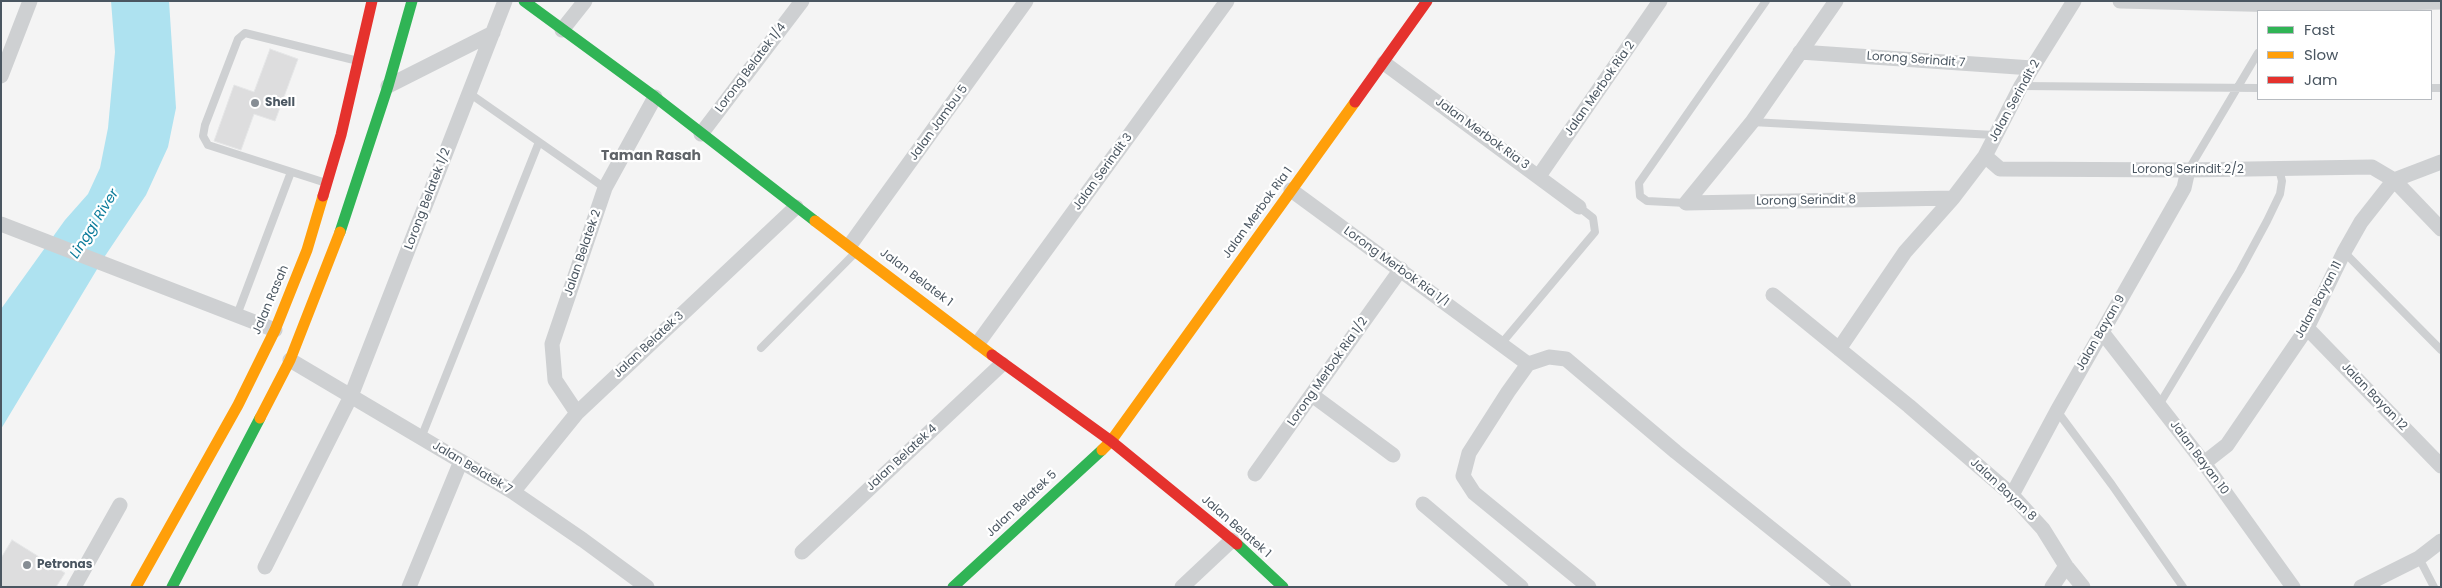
<!DOCTYPE html>
<style>
body{margin:0}
#map{position:relative;width:2442px;height:588px;overflow:hidden;background:#f4f4f4;font-family:Poppins,sans-serif}
canvas{display:block}
.frame{position:absolute;inset:0;border:2px solid #4a5661;pointer-events:none}
.legend{position:absolute;left:2257px;top:10px;width:175px;height:90px;box-sizing:border-box;background:#fff;border:1px solid #b7bbc0;margin:0;padding:6px 9px;list-style:none;font-size:15px;color:#4a5661}
.legend li{display:flex;align-items:center;gap:10px;height:25px}
.legend b{width:25px;border:1px solid #b7bbc0}
</style>
<div id="map">
<canvas width="2442" height="588"></canvas>
<div class="frame"></div>
<ul class="legend">
<li><b style="height:6px;background:#30b455"></b>Fast</li>
<li><b style="height:6px;background:#ff9f0a"></b>Slow</li>
<li><b style="height:6px;background:#e5322d"></b>Jam</li>
</ul>
</div>
<script>
const context = document.querySelector('canvas').getContext('2d');
context.lineJoin = 'round';
function paint(path, color) { context.fillStyle = color; context.fill(path, 'evenodd'); }
const toPath = rows => new Path2D(rows.map(r => 'M' + r).join(''));
function strokePath(path, color, width, dash) { context.strokeStyle = color; context.lineWidth = width; context.lineCap = dash ? 'butt' : 'round'; context.setLineDash(dash || []); context.stroke(path); }
function write(font, color, halo, rows, align = 'center') {
  context.font = font + ' Poppins,sans-serif'; context.lineWidth = 4.5; context.setLineDash([]); context.textBaseline = 'middle'; context.strokeStyle = halo; context.fillStyle = color; for (const [text, x, y, turn = 0] of rows) {
    context.save(); context.translate(x, y); context.rotate((+turn || 0) * Math.PI / 180); context.textAlign = isNaN(turn) ? turn : align; if (halo) context.strokeText(text, 0, 0); context.fillText(text, 0, 0); context.restore();
  }
}
const water = toPath([
 [111,1,169,1,176,108,168,147,146,195,105,256,1,429,1,309,65,220,88,194,100,168,108,128,115,52]
]);
const building = toPath([
 [270,49,298,59,275,121,254,114,241,150,214,141,234,85,254,92,270,49],
 [12,540,65,573,56,587,1,587,1,558,12,540]
]);
const lane = toPath([
 [2021,86,2258,88],
 [2431,88,2441,88],
 [469,93,605,188],
 [1752,122,1994,135],
 [2189,169,2258,53],
 [323,182,208,145,203,136,205,125,238,39,245,33,354,60],
 [1686,203,1647,201,1640,196,1639,183,1766,1],
 [2344,252,2441,350],
 [237,315,291,172],
 [1501,344,1595,232,1593,218,1579,207],
 [761,348,856,252],
 [2159,405,2240,271,2267,221,2280,194,2282,181,2279,169],
 [2057,411,2112,485,2183,587],
 [421,438,539,142],
 [2419,558,2434,587]
]);
const street = toPath([
 [1836,1,1752,122,1686,203,1953,198],
 [2120,1,2286,5,2441,2],
 [562,30,585,1],
 [1800,52,2032,68],
 [1384,63,1579,207],
 [1,76,30,1],
 [388,86,493,33],
 [701,134,802,1],
 [1985,156,2000,169,2188,170,2372,167,2394,180,2441,229],
 [1539,176,1660,1],
 [2394,180,2441,162],
 [1291,190,1528,364],
 [1,224,275,330],
 [850,245,1026,1],
 [1773,295,1909,406,2012,495,2043,529,2066,566,2083,587],
 [2307,328,2441,466],
 [2102,332,2204,463,2293,587],
 [978,343,1227,1],
 [1839,349,1905,252,1953,198,1985,156,2021,86,2074,1],
 [290,360,513,492,583,540,647,587],
 [1312,395,1393,455],
 [577,413,555,380,552,344,605,188,655,97],
 [2204,463,2227,445,2307,328,2344,252,2361,222,2394,180],
 [1255,474,1401,269],
 [513,492,577,413,796,207],
 [2012,495,2057,411,2184,188,2188,170],
 [1423,504,1521,587],
 [802,552,1002,364],
 [265,567,351,396,505,1],
 [74,587,120,505],
 [409,587,461,461],
 [1182,587,1232,540],
 [1589,587,1474,493,1463,476,1469,453,1508,392,1528,364,1549,357,1566,359,1676,452,1844,587],
 [2052,587,2066,566],
 [2361,587,2419,558,2441,541]
]);
const fast = toPath([
 [524,1,655,97,815,221],
 [340,232,388,86,412,1],
 [1237,544,1283,587],
 [172,587,260,418],
 [953,587,1102,450]
]);
const slow = toPath([
 [815,221,992,355],
 [260,418,290,360,340,232],
 [1102,450,1111,441,1355,102],
 [136,587,238,405,275,330,307,250,323,196]
]);
const jam = toPath([
 [1355,102,1427,1],
 [323,196,341,135,372,1],
 [992,355,1111,441,1237,544]
]);
const markers = [
 [255,103,5,"#868d94"],
 [27,565,5,"#868d94"]
];
const streetNames = [
 ["Lorong Serindit 7",1916,60,4],
 ["Lorong Belatek 1/4",751,68,-53],
 ["Jalan Merbok Ria 2",1600,89,-55],
 ["Jalan Serindit 2",2015,101,-61],
 ["Jalan Jambu 5",939,123,-54],
 ["Jalan Merbok Ria 3",1482,134,36],
 ["Lorong Serindit 2/2",2188,170],
 ["Jalan Serindit 3",1103,172,-54],
 ["Lorong Belatek 1/2",428,199,-69],
 ["Lorong Serindit 8",1806,201,-1],
 ["Jalan Merbok Ria 1",1258,213,-54],
 ["Jalan Belatek 2",583,253,-71],
 ["Lorong Merbok Ria 1/1",1396,267,36],
 ["Jalan Belatek 1",916,278,37],
 ["Jalan Rasah",271,300,-67],
 ["Jalan Bayan 11",2319,300,-62],
 ["Jalan Bayan 9",2101,333,-60],
 ["Jalan Belatek 3",649,345,-43],
 ["Lorong Merbok Ria 1/2",1328,372,-55],
 ["Jalan Bayan 12",2374,397,46],
 ["Jalan Belatek 4",902,458,-43],
 ["Jalan Bayan 10",2199,458,53],
 ["Jalan Belatek 7",472,468,31],
 ["Jalan Bayan 8",2003,490,43],
 ["Jalan Belatek 5",1022,504,-43],
 ["Jalan Belatek 1",1236,527,41]
];
const poiNames = [
 ["Shell",265,103],
 ["Petronas",37,565]
];
const neighbourhoodNames = [
 ["Taman Rasah",651,156]
];
const waterNames = [
 ["Linggi River",95,224,-58]
];
paint(water, '#aee2f0');
paint(building, '#ddddde');
strokePath(building, '#e5e6e7', 1);
strokePath(lane, '#ced0d2', 8);
strokePath(street, '#ced0d2', 15);
strokePath(fast, '#30b455', 11);
strokePath(slow, '#ff9f0a', 11);
strokePath(jam, '#e5322d', 11);
for (const [x, y, r, color] of markers) { const dot = new Path2D(); dot.arc(x, y, r, 0, 2 * Math.PI); context.fillStyle = color; context.fill(dot); strokePath(dot, '#fff', 2); }
write('12px', '#4a5661', '#fff', streetNames);
write('bold 12px', '#4a5661', '#fff', poiNames, 'left');
write('bold 14px', '#5f6368', '#fff', neighbourhoodNames);
write('italic 14px', '#0c7c9b', '#fff', waterNames);
</script>
